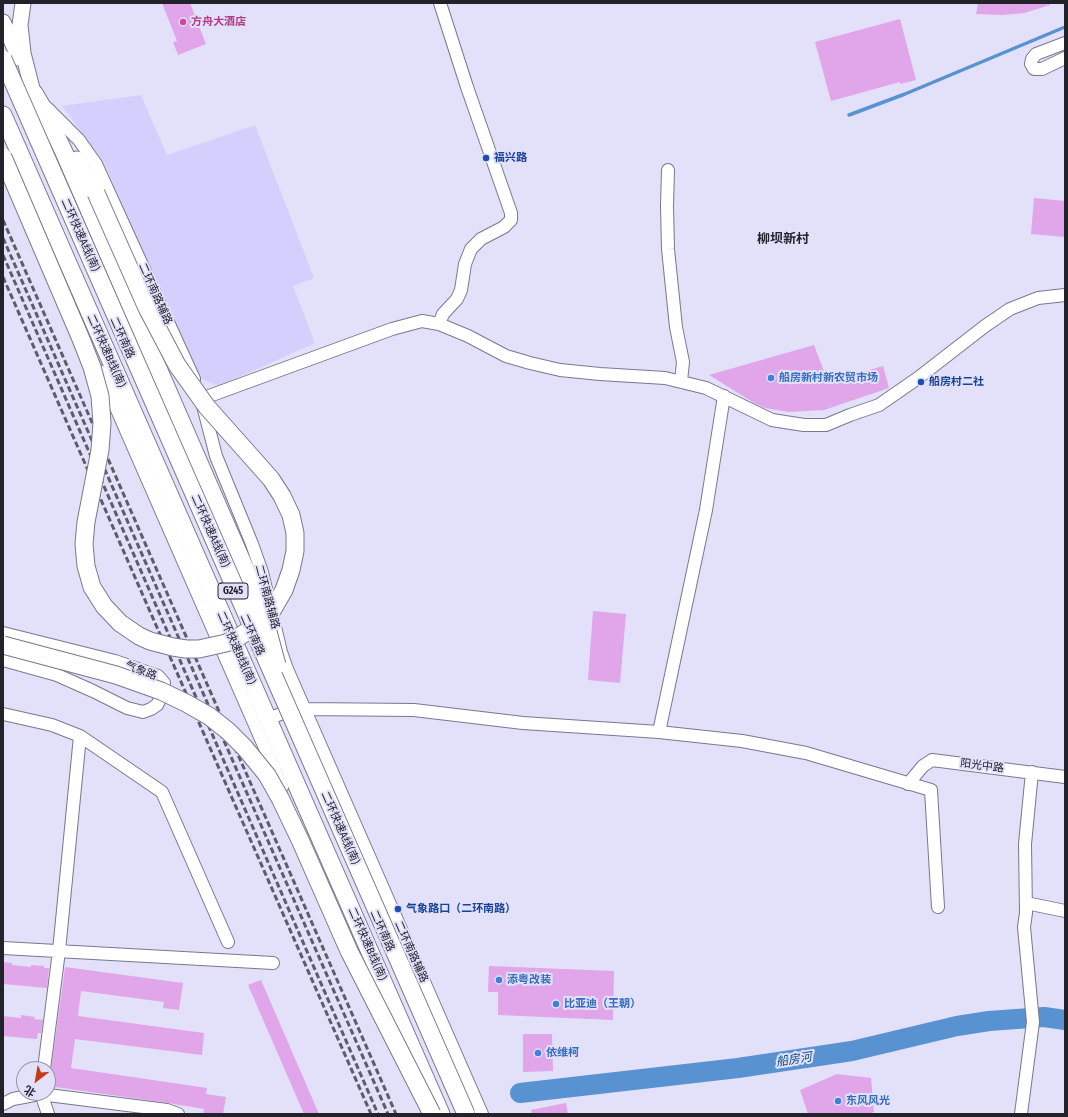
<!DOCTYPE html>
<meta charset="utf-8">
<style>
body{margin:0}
#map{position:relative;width:1068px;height:1117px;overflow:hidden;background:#e3e0fa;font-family:"Fira Sans Condensed","Noto Sans SC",sans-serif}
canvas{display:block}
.frame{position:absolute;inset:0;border:4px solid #23222b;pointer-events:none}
.north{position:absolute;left:16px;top:1061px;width:40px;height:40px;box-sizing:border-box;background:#e3e0fa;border:1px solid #9694a7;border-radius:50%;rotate:211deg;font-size:11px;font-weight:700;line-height:16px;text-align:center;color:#23222b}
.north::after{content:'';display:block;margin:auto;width:14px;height:18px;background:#c43a1b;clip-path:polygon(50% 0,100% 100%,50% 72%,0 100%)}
</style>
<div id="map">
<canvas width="1068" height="1117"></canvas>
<div class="frame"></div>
<div class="north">北</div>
</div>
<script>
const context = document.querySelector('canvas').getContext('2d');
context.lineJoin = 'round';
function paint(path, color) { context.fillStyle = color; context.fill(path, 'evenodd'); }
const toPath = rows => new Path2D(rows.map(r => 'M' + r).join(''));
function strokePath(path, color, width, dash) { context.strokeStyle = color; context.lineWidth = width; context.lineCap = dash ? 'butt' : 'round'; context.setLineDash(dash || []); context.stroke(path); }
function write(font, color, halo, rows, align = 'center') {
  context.font = font + ' "Fira Sans Condensed","Noto Sans SC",sans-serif'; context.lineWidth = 4; context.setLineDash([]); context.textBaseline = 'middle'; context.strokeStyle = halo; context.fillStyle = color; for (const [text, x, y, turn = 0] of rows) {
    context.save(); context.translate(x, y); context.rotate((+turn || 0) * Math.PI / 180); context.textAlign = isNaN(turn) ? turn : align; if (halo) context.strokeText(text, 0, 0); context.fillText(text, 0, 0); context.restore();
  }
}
const green = toPath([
 [141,95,167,155,255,125,314,278,293,286,315,343,219,386,197,377,104,162,62,106]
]);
const water = toPath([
 [1029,1008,1065,1011,1065,1024,1031,1020]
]);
const stream = toPath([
 [849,115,905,94,1065,27]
]);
const river = toPath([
 [520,1093,738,1068,852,1051,957,1026,989,1021,1044,1017,1065,1020]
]);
const building = toPath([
 [162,3,190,3,206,44,178,55,173,42,177,41],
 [978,3,1050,3,1050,5,1024,13,1003,15,976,14],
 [900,19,916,80,900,84,900,82,831,101,815,42],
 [1034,198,1065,201,1065,237,1031,234],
 [814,345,828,382,883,366,889,388,824,410,789,412,765,408,754,403,709,375],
 [593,611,626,614,620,683,588,680],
 [3,962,12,963,12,965,31,967,31,965,44,966,44,968,49,968,47,988,3,984],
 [489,966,614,971,613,1020,498,1015,498,992,488,992],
 [65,967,183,983,179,1010,163,1008,164,1002,81,991,78,1016,204,1033,202,1055,75,1039,71,1068,207,1088,206,1094,226,1097,223,1114,203,1114,204,1109,168,1103,48,1086,49,1074,51,1070],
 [261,980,319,1114,304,1114,248,985],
 [21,1015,35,1017,34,1019,43,1020,41,1033,38,1033,37,1039,3,1036,3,1016,21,1018],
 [523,1034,552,1034,553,1071,523,1072],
 [837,1074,871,1078,874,1112,868,1114,808,1114,800,1090],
 [566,1103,568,1114,532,1114,531,1110]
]);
const minor = toPath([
 [1065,43,1036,54,1032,59,1031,64,1034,69,1042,69,1065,58],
 [47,108,79,140,96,164,194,379],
 [668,170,667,206,668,249,676,327,683,362,681,381],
 [439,324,443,314,457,299,461,290,465,264,471,249,481,239,504,227,511,220,511,213,467,87,440,3],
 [100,371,282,787],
 [201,399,392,329,422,321,439,324,468,336,506,356,530,363,560,370,600,374,665,378,706,388,772,420,804,425,826,425,850,415,879,405,918,378,985,326,1010,309,1038,298,1065,295],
 [202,402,216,456,252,544,262,572,281,652,287,669,482,1114],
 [3,633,115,661,158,676,164,683,164,691,157,705,151,709,143,712,127,708,93,691,57,675,3,660],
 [3,714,52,725,80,736,162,792,228,942],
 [270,718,286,712,304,709,414,710,523,723,659,732,742,741,806,753,931,790,938,907],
 [659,732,706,510,724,396],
 [908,784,923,766,932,760,1065,777],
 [1026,903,1065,911],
 [3,948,273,963],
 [44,1069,59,951,80,736],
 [41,1093,48,1114],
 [3,1104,13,1099,40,1094,167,1110,178,1114],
 [1021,1114,1033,1022,1024,927,1026,913,1025,844,1032,772]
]);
const major = toPath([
 [23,3,20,25,23,53,36,104],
 [3,22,19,58]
]);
const highway = toPath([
 [34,93,50,120],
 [44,111,63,150,254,589],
 [3,115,441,1114],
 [77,160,96,193]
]);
const rail = toPath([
 [3,220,396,1114],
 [3,238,388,1114],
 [3,255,378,1114],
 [3,277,371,1114]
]);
const highwayBridge = toPath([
 [3,59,466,1114],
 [3,157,81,339,92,367,100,396,102,423,100,450,86,522,84,544,86,566,92,587,104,606,120,623,139,636,150,641,173,647,186,649,199,649,226,643,237,638,257,625,273,609,284,590,291,570,295,551,295,533,291,515,282,496,271,479,207,407,177,365,147,308,96,193],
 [254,589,264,617,277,665],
 [3,645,116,675,161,691,186,703,209,716,228,731,245,748,267,775,280,798,301,842,349,951,432,1114]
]);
const markers = [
 [183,22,4,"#d1479c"],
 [486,158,4,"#1a4fb4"],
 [771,378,4,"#3f7fe0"],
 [921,382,4,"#1a4fb4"],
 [398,909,4,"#1a4fb4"],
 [499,980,4,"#3f7fe0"],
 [556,1004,4,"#3f7fe0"],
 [538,1053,4,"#3f7fe0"],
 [838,1101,4,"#3f7fe0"]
];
const shields = [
 [233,591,30]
];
const shieldNames = [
 ["G245",233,591]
];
const hotelNames = [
 ["方舟大酒店",191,22]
];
const transitNames = [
 ["福兴路",494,158],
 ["船房村二社",929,382],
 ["气象路口（二环南路）",406,909]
];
const streetNames = [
 ["二环快速A线(南)",80,235,66],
 ["二环南路辅路",155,294,66],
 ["二环南路",122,338,66],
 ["二环快速B线(南)",106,351,66],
 ["二环快速A线(南)",210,531,66],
 ["二环南路辅路",267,597,75],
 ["二环南路",252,635,66],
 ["二环快速B线(南)",236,648,66],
 ["气象路",141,671,21],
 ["阳光中路",982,766,7],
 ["二环快速A线(南)",340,828,66],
 ["二环南路",382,931,66],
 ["二环快速B线(南)",367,944,66],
 ["二环南路辅路",411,952,66]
];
const shopNames = [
 ["船房新村新农贸市场",779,378],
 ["添粤改装",507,980],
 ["比亚迪（王朝）",564,1004],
 ["依维柯",546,1053],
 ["东风风光",846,1101]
];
const waterNames = [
 ["船房河",794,1060,-9]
];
const quarterNames = [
 ["柳坝新村",783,239]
];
paint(green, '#d5cffe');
paint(water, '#5892d1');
strokePath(stream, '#5892d1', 3.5);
strokePath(river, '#5892d1', 20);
paint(building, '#e1a5e9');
strokePath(minor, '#7a778e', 14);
strokePath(major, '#7a778e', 17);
strokePath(highway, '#7a778e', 19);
strokePath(minor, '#fff', 12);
strokePath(major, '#fff', 15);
strokePath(highway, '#fff', 17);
strokePath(rail, '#5d5c6a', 3, [6, 3]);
strokePath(highwayBridge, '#7a778e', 19, []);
strokePath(highwayBridge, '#fff', 17);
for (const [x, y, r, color] of markers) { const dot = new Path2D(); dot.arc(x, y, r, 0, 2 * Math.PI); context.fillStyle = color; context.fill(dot); strokePath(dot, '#e3e0fa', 1.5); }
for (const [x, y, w] of shields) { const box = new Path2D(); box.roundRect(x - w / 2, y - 8, w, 16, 3); context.fillStyle = '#e3e0fa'; context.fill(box); strokePath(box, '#23222b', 1); }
write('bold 10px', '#23222b', null, shieldNames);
write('bold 11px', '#b23c85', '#e3e0fa', hotelNames, 'left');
write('bold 11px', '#164399', '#e3e0fa', transitNames, 'left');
write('11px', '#23222b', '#e3e0fa', streetNames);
write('bold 11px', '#366cbe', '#e3e0fa', shopNames, 'left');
write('italic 12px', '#034680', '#e3e0fa', waterNames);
write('bold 13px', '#23222b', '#e3e0fa', quarterNames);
</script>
